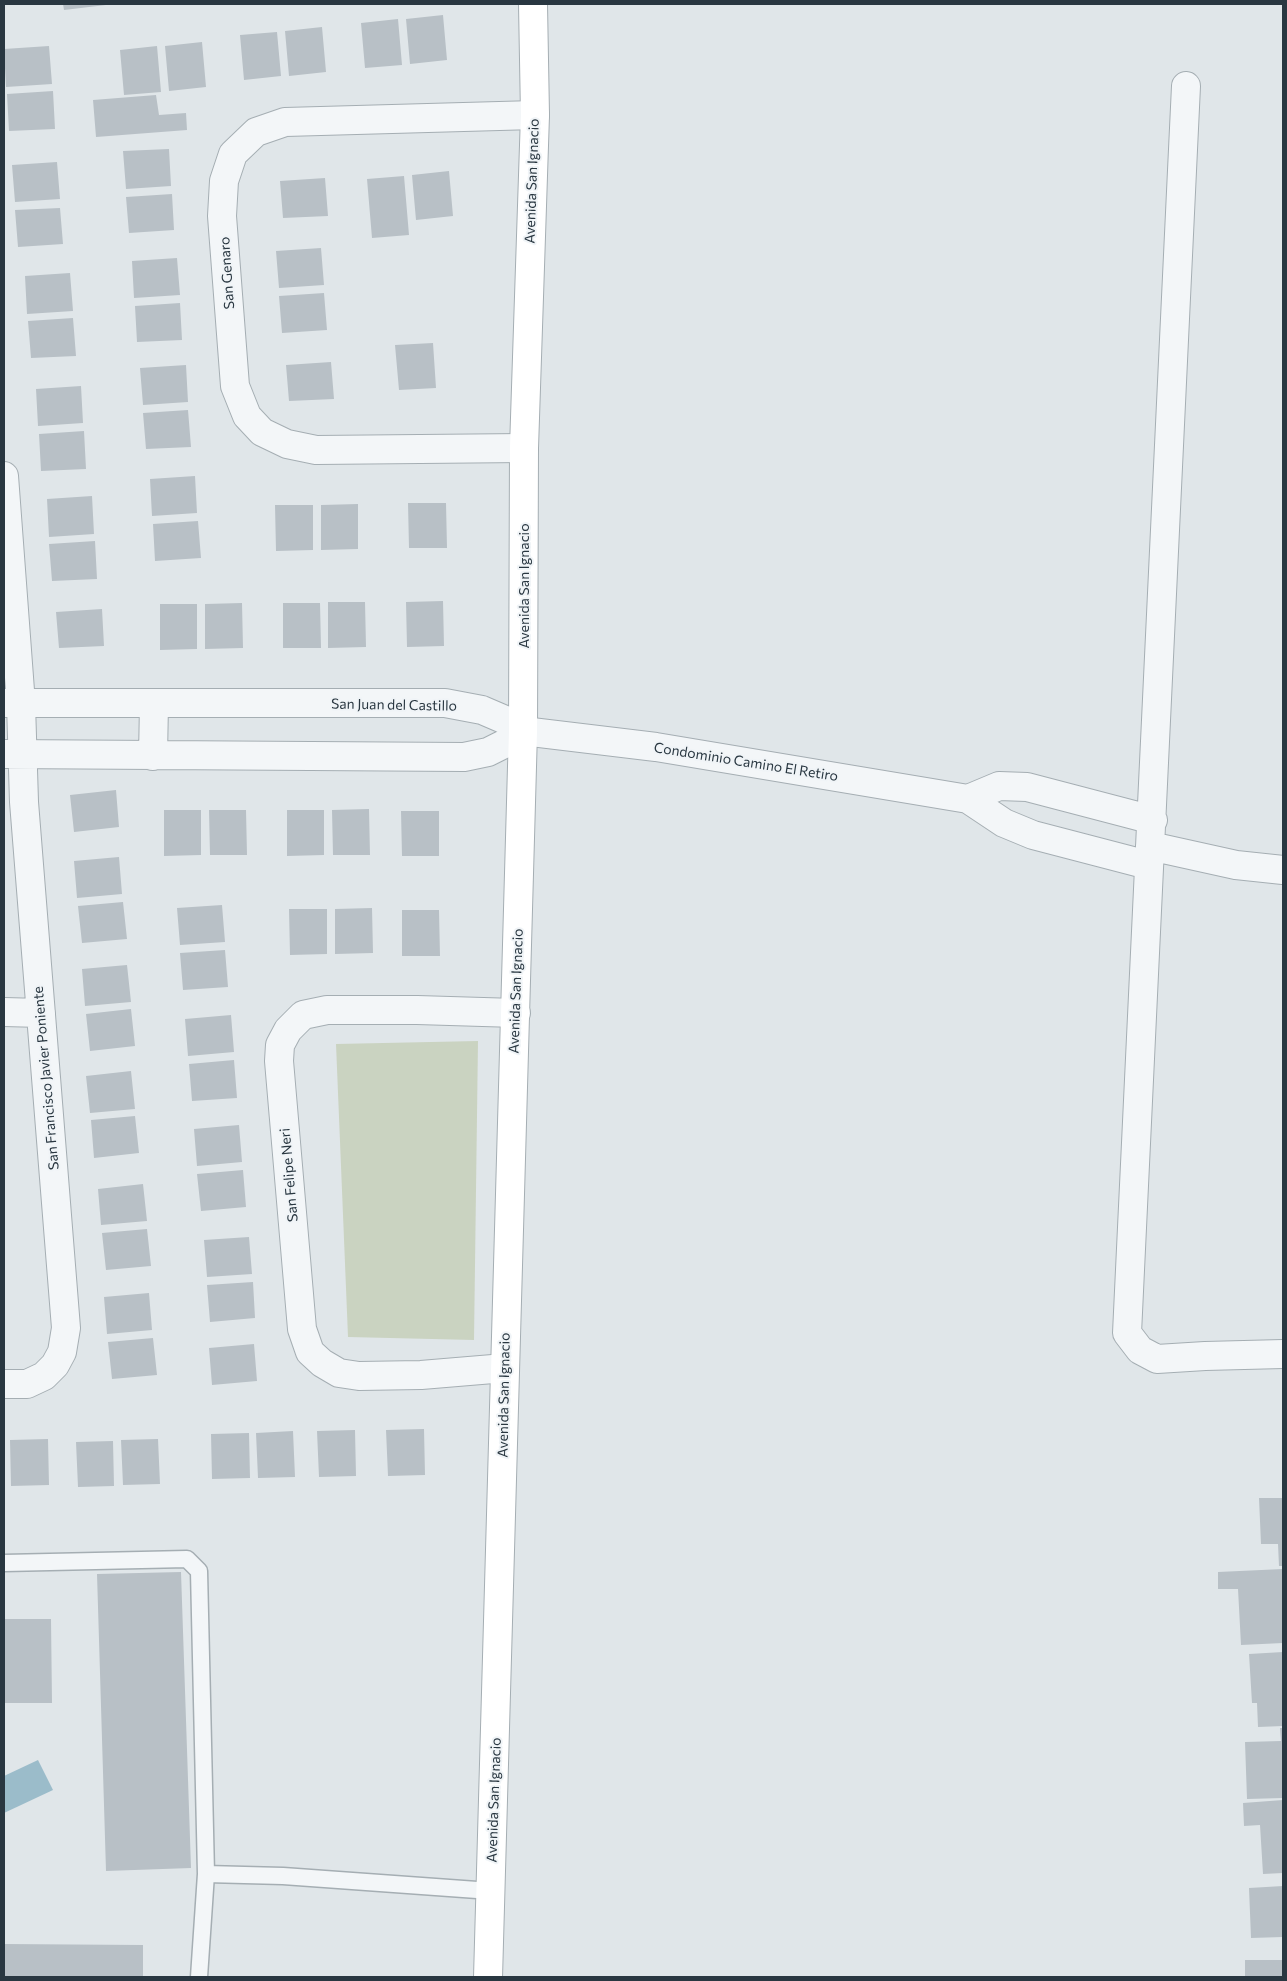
<!DOCTYPE html>
<style>
body{margin:0}
#map{position:relative;width:1287px;height:1981px;overflow:hidden;background:#e0e6e9;font-family:Commissioner,sans-serif}
canvas{display:block}
.frame{position:absolute;inset:0;border:5px solid #293741;pointer-events:none}
</style>
<div id="map">
<canvas width="1287" height="1981"></canvas>
<div class="frame"></div>
</div>
<script>
const context = document.querySelector('canvas').getContext('2d');
context.lineJoin = 'round';
function paint(path, color) { context.fillStyle = color; context.fill(path, 'evenodd'); }
const toPath = rows => new Path2D(rows.map(r => 'M' + r).join(''));
function strokePath(path, color, width, dash) { context.strokeStyle = color; context.lineWidth = width; context.lineCap = dash ? 'butt' : 'round'; context.setLineDash(dash || []); context.stroke(path); }
function write(font, color, halo, rows, align = 'center') {
  context.font = font + ' Commissioner,sans-serif'; context.lineWidth = 4; context.setLineDash([]); context.textBaseline = 'middle'; context.strokeStyle = halo; context.fillStyle = color; for (const [text, x, y, turn = 0] of rows) {
    context.save(); context.translate(x, y); context.rotate((+turn || 0) * Math.PI / 180); context.textAlign = isNaN(turn) ? turn : align; if (halo) context.strokeText(text, 0, 0); context.fillText(text, 0, 0); context.restore();
  }
}
const green = toPath([
 [478,1041,474,1340,348,1337,336,1044]
]);
const water = toPath([
 [38,1760,53,1790,4,1813,4,1776]
]);
const building = toPath([
 [63,4,106,4,106,5,64,10],
 [443,15,447,60,410,64,406,19],
 [398,19,402,65,365,68,361,23],
 [322,27,326,72,289,76,285,31],
 [277,32,281,76,244,80,240,35],
 [202,42,206,87,169,91,165,46],
 [49,46,52,84,6,87,4,49],
 [157,46,161,92,124,95,120,50],
 [53,91,55,129,9,131,7,94],
 [156,95,159,115,186,113,187,130,96,137,93,100],
 [169,149,171,186,126,189,123,151],
 [57,162,60,199,15,202,12,165],
 [449,171,453,216,416,220,412,175],
 [404,176,409,235,372,238,367,179],
 [325,178,328,216,283,218,280,181],
 [172,194,174,230,129,233,126,197],
 [60,208,63,244,18,247,15,210],
 [321,248,324,285,279,288,276,251],
 [177,258,180,295,134,298,132,261],
 [70,273,73,311,27,314,25,276],
 [324,293,327,330,282,333,279,296],
 [180,303,182,340,137,342,135,306],
 [73,318,76,356,31,358,28,321],
 [433,343,436,388,399,390,395,345],
 [331,362,334,399,289,401,286,365],
 [186,365,188,402,143,405,140,368],
 [81,386,83,423,38,426,36,389],
 [188,410,191,447,146,449,143,413],
 [84,431,86,469,41,471,39,434],
 [195,476,197,513,152,516,150,479],
 [92,496,94,534,49,537,47,499],
 [408,503,446,503,447,548,409,548],
 [358,504,358,549,321,550,321,505],
 [275,505,313,505,313,550,276,551],
 [198,521,201,558,155,561,153,524],
 [95,541,97,579,52,581,49,544],
 [443,601,444,646,407,647,406,602],
 [328,602,365,602,366,647,328,648],
 [242,603,243,648,205,649,205,604],
 [283,603,320,603,321,648,283,648],
 [160,604,197,604,197,649,160,650],
 [102,609,104,646,59,648,56,612],
 [116,790,119,827,74,832,70,795],
 [369,809,370,855,333,855,332,810],
 [164,810,201,810,201,855,164,856],
 [209,810,246,810,247,855,210,855],
 [287,810,324,810,324,855,287,856],
 [401,811,439,811,439,856,402,856],
 [119,857,122,894,77,898,74,861],
 [123,902,127,939,82,943,78,906],
 [222,905,225,942,180,945,177,908],
 [372,908,373,953,335,954,335,909],
 [289,909,327,909,327,954,290,955],
 [402,910,439,910,440,956,402,956],
 [225,950,228,987,183,990,180,953],
 [127,965,131,1002,85,1006,82,969],
 [131,1009,135,1046,90,1051,86,1014],
 [231,1015,234,1052,188,1056,185,1019],
 [234,1060,237,1098,192,1101,189,1064],
 [131,1071,135,1109,90,1113,86,1076],
 [135,1116,139,1153,94,1158,91,1120],
 [239,1125,242,1162,197,1166,194,1129],
 [243,1170,246,1207,201,1211,197,1174],
 [143,1184,147,1221,101,1225,98,1189],
 [147,1229,151,1266,106,1270,102,1233],
 [249,1237,252,1274,207,1277,204,1240],
 [253,1282,255,1318,210,1322,207,1285],
 [149,1293,152,1330,107,1334,104,1297],
 [153,1338,157,1375,112,1379,108,1342],
 [254,1344,257,1381,212,1385,209,1348],
 [424,1429,425,1475,388,1476,386,1430],
 [355,1430,356,1476,319,1477,317,1431],
 [293,1431,295,1477,258,1478,256,1433],
 [249,1433,250,1478,212,1479,211,1434],
 [48,1439,49,1485,11,1486,10,1440],
 [158,1439,160,1484,123,1485,121,1440],
 [113,1441,114,1486,78,1487,76,1442],
 [1259,1498,1283,1498,1283,1566,1279,1566,1278,1544,1261,1544],
 [1283,1569,1283,1643,1241,1645,1238,1589,1218,1589,1218,1572],
 [181,1572,191,1868,106,1871,97,1574],
 [4,1619,51,1619,52,1703,4,1703],
 [1283,1652,1283,1726,1258,1727,1257,1703,1252,1703,1249,1654],
 [1280,1728,1283,1728,1283,1798,1247,1799,1245,1742,1281,1741],
 [1283,1800,1283,1873,1263,1874,1260,1825,1244,1826,1243,1803],
 [1283,1886,1283,1937,1251,1938,1249,1888],
 [4,1944,143,1945,143,1977,4,1977],
 [1245,1960,1283,1960,1283,1977,1245,1977]
]);
const lane = toPath([
 [4,1563,187,1559,199,1571,206,1874,199,1977],
 [206,1874,283,1876,491,1891]
]);
const street = toPath([
 [1186,86,1127,1333,1140,1350,1157,1359,1205,1356,1283,1354],
 [524,448,316,450,287,444,262,432,247,416,235,386,222,216,224,181,233,154,256,132,285,122,535,115],
 [4,476,21,704,24,802,66,1328,62,1352,55,1365,44,1376,27,1384,4,1384],
 [4,703,445,703,482,710,503,719,523,731,656,747,968,799],
 [4,754,464,757,488,752,506,743,523,731],
 [153,756,154,704],
 [1150,846,1236,865,1283,870],
 [1148,865,1033,835,1004,823,968,799,999,786,1027,787,1153,820],
 [4,1012,41,1013],
 [505,1368,421,1375,359,1376,339,1373,322,1363,310,1352,302,1329,279,1061,280,1045,288,1030,303,1015,327,1010,417,1010,516,1013]
]);
const secondary = toPath([
 [488,1977,523,731,524,448,535,115,533,4]
]);
const streetNames = [
 ["Avenida San Ignacio",532,181,-88],
 ["San Genaro",227,273,-94],
 ["Avenida San Ignacio",524,586,-90],
 ["San Juan del Castillo",394,705,1],
 ["Condominio Camino El Retiro",746,762,9],
 ["Avenida San Ignacio",516,991,-88],
 ["San Francisco Javier Poniente",46,1078,-95],
 ["San Felipe Neri",289,1175,-95],
 ["Avenida San Ignacio",504,1395,-89],
 ["Avenida San Ignacio",494,1800,-88]
];
paint(green, '#cad3c1');
paint(water, '#9bbcca');
paint(building, '#b8c0c6');
strokePath(lane, '#a5aeb3', 19);
strokePath(street, '#a5aeb3', 30);
strokePath(secondary, '#a5aeb3', 30);
strokePath(lane, '#f3f6f8', 16);
strokePath(street, '#f3f6f8', 28);
strokePath(secondary, '#fff', 28);
write('14px', '#293741', '#f0f4f7', streetNames);
</script>
